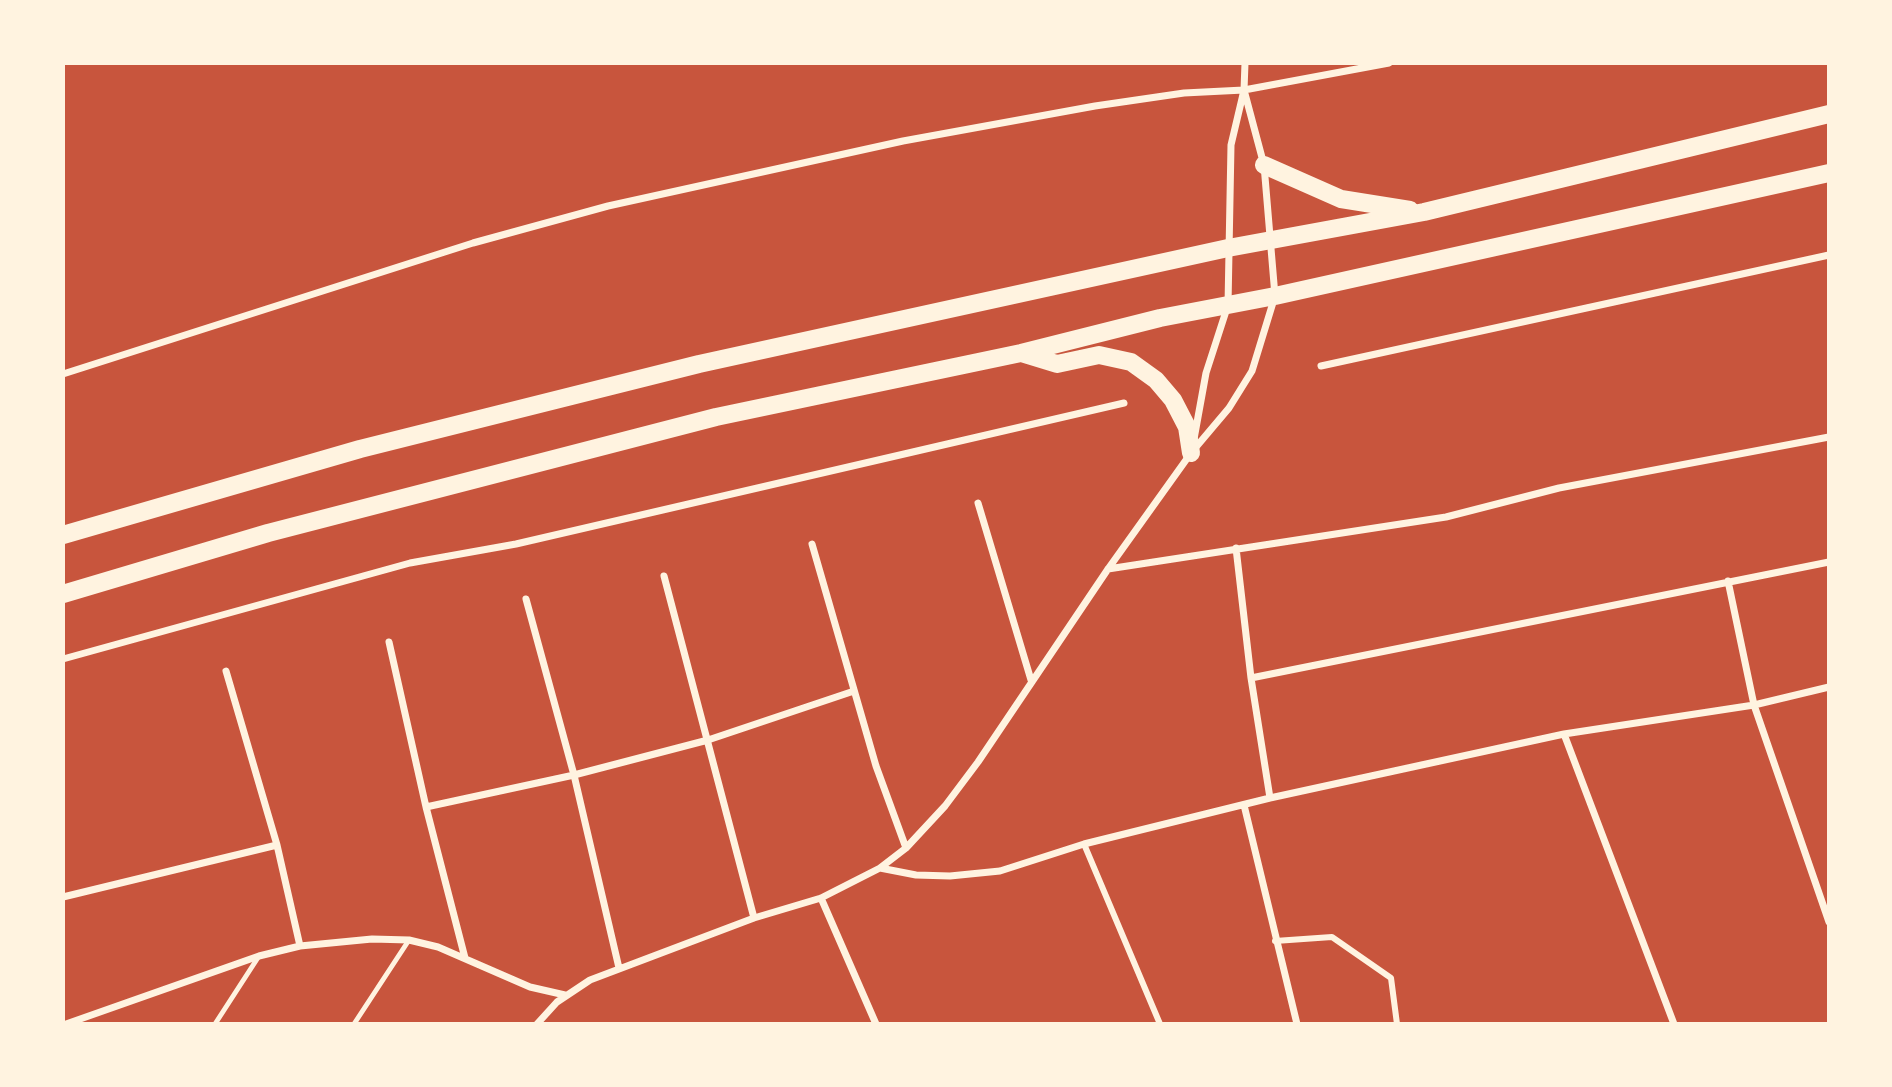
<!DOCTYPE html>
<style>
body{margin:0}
#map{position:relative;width:1892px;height:1087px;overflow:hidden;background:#c8553d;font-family:Barlow,sans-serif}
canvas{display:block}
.frame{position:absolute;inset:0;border:65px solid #fff3e0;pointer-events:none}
</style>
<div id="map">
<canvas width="1892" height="1087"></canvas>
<div class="frame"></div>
</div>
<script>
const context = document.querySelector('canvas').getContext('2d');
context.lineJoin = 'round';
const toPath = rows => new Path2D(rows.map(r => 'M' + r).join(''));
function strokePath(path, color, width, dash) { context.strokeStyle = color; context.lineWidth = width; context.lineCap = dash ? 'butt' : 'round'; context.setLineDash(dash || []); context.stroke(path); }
const service = toPath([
 [215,1024,259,956],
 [354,1024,409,940]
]);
const pedestrian = toPath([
 [1084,844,1160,1024],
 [1275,941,1332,937,1391,978,1397,1024]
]);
const minor = toPath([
 [1321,366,1829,255],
 [63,374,473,243,608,206,903,141,1095,106,1184,93,1244,90,1389,63],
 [1194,439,1206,373,1228,305,1231,145,1244,90,1245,63],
 [978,503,1031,680],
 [812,544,876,766,906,848],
 [1236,548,1251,678,1270,798],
 [1108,569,1446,517,1559,488,1829,437],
 [664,576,754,918],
 [1728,581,1754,705,1829,922],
 [526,599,574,775,619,968],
 [389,642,426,807,465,958],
 [63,659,410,563,516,544,1124,403],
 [226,671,277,845,300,946],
 [1251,678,1829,562],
 [1564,734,1674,1024],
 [1244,805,1297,1024],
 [426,807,574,775,708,740,854,691],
 [880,868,906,848,945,806,978,762,1108,569,1191,453,1229,408,1252,371,1275,296,1264,165,1244,90],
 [63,897,277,845],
 [821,898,876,1024],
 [66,1024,259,956,300,946,372,939,409,940,438,947,530,987,565,995],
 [537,1024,557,1002,590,980,754,918,821,898,880,868,916,875,950,876,1000,871,1084,844,1270,798,1564,734,1754,705,1829,687]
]);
const primary = toPath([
 [1264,165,1341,199,1410,210],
 [1021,353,1057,364,1099,355,1131,362,1156,380,1173,400,1187,427,1191,453],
 [63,535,360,449,699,364,1228,248,1424,212,1829,114],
 [63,594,268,533,716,417,1021,353,1160,318,1275,296,1829,173]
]);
strokePath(service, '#fff3e0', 5);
strokePath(pedestrian, '#fff3e0', 6);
strokePath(minor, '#fff3e0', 7);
strokePath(primary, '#fff3e0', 18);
</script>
